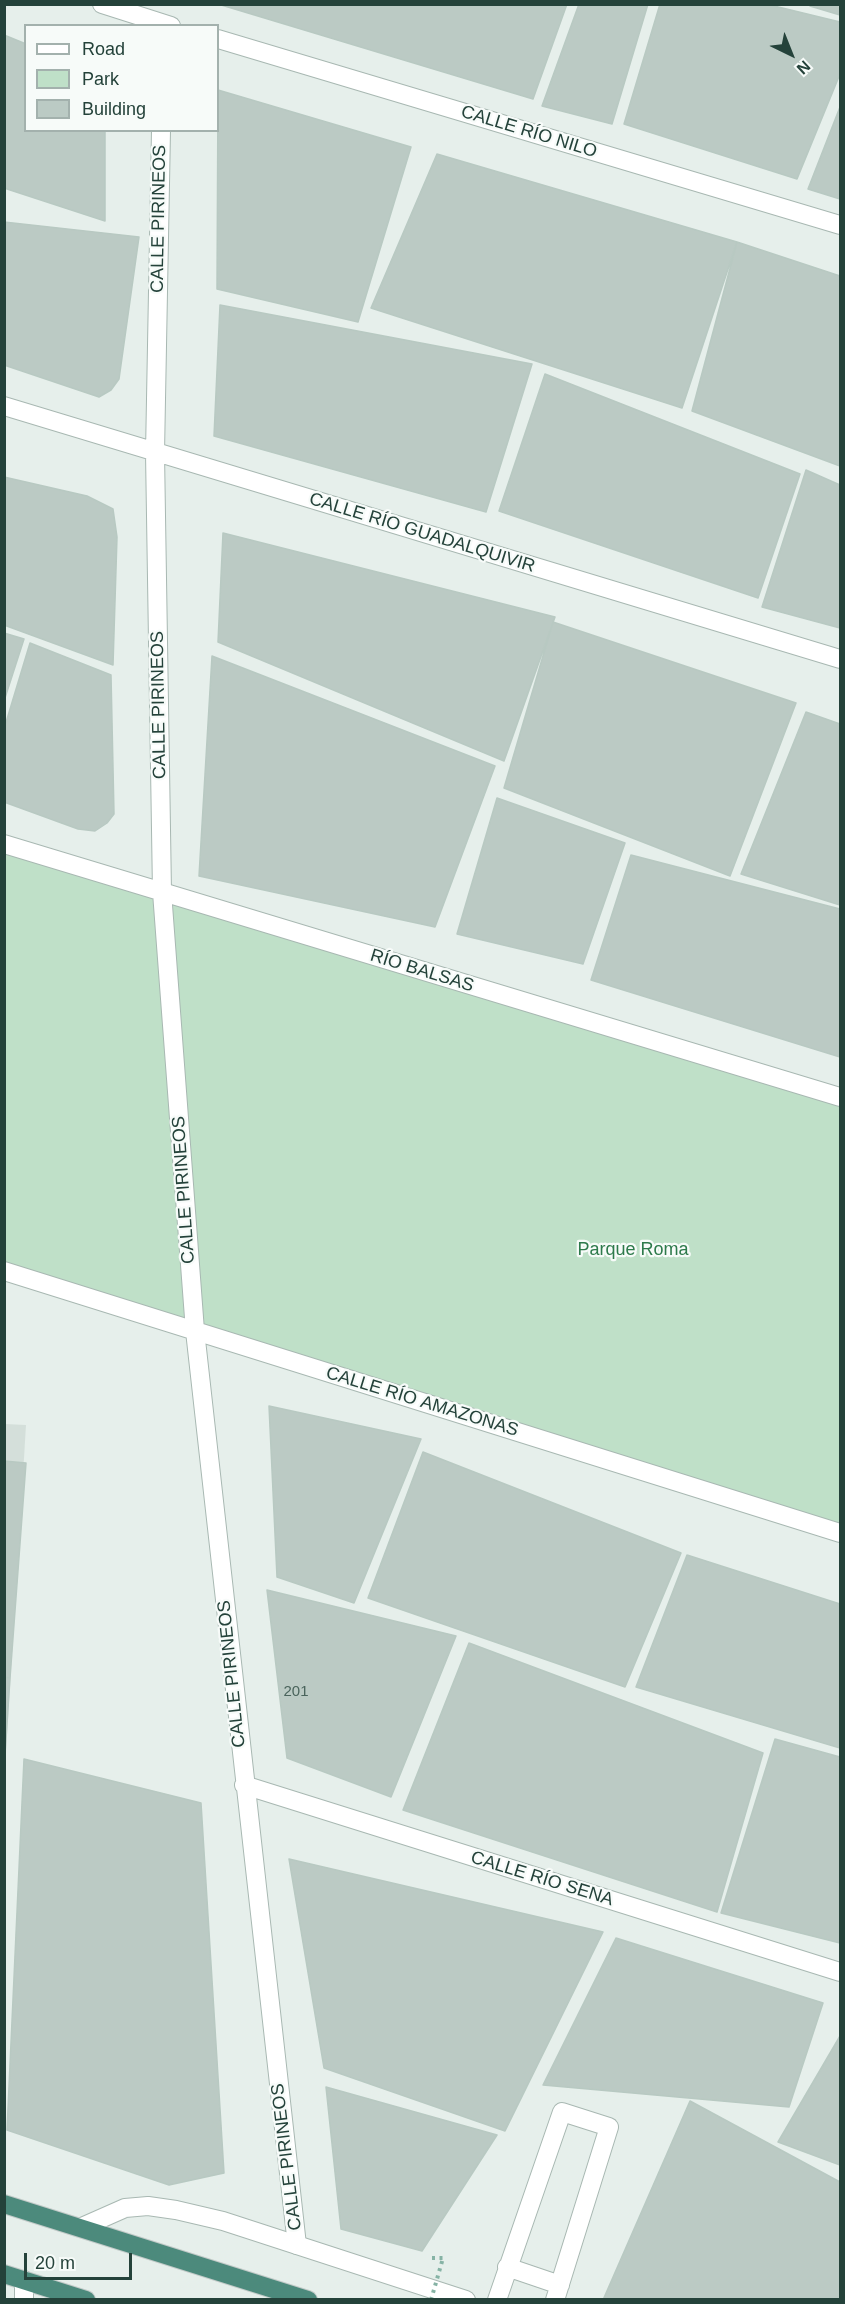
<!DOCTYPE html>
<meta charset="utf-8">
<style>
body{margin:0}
#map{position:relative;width:845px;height:2304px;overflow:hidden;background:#e6efeb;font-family:Arial,sans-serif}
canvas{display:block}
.frame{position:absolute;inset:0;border:6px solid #24423a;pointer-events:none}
.legend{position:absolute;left:24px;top:24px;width:195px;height:108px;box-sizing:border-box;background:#f7fbf9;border:2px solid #a3b1ad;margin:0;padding:8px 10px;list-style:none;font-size:18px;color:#24423a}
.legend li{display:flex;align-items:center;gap:12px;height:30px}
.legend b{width:30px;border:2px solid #a3b1ad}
.north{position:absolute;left:761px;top:24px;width:60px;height:60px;-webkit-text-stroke:4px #f7fbf9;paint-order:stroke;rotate:137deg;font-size:16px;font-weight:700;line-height:24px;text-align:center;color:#24423a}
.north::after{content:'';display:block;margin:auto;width:21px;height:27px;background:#24423a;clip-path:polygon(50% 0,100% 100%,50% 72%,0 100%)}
.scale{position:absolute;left:24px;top:2253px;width:108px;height:27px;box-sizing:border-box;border:3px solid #24423a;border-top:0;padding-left:8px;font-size:18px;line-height:21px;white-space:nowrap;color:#24423a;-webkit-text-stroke:4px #f7fbf9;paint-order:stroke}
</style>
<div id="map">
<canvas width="845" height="2304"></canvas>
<div class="frame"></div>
<ul class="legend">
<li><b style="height:8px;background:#fff"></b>Road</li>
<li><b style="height:16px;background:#bfe0c8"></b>Park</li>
<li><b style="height:16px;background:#bbcac4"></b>Building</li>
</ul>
<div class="north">N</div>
<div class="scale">20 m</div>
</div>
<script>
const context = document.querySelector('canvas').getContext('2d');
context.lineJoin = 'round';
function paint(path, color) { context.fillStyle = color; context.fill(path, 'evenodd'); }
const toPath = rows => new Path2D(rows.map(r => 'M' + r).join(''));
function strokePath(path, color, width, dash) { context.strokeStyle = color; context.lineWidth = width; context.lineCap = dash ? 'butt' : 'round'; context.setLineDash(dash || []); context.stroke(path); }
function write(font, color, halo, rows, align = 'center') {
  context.font = font + ' Arial,sans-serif'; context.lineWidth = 4.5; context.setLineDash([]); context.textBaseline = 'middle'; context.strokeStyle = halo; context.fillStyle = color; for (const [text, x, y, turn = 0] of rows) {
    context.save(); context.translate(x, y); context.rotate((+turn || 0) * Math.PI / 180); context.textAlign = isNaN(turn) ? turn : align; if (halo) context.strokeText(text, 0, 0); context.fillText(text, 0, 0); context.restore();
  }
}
const built = toPath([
 [5,1424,26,1425,5,1769]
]);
const green = toPath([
 [5,843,840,1097,840,1531,5,1269]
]);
const building = toPath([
 [218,4,567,4,533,99,218,4],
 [579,4,648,4,612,124,542,106,579,4],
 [660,4,766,4,840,22,840,74,797,179,624,124,660,4],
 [810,4,840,4,840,15,810,6,810,4],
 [4,35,26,44,26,130,105,130,105,221,4,188,4,35],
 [218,90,411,147,358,322,217,289,218,90],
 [840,107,840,199,808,189,840,107],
 [437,154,737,242,682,408,371,308,437,154],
 [4,222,139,237,119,379,111,390,99,397,4,365,4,222],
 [737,242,840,276,840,466,692,411,737,242],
 [220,305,532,364,486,512,214,436,220,305],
 [545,374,800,474,758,598,499,511,545,374],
 [806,470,840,485,840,628,762,607,806,470],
 [4,477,87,496,113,509,117,537,113,665,4,625,4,477],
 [223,533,555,617,504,761,218,642,223,533],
 [553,622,796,703,730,876,504,788,553,622],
 [4,633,24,639,4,701,4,633],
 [30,643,111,675,114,814,107,823,95,831,78,829,4,802,4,729,30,643],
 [212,656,495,766,435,927,199,876,212,656],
 [806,712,840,724,840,905,741,874,806,712],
 [497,798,625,843,583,964,457,934,497,798],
 [631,855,840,909,840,1057,591,980,631,855],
 [269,1406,421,1439,354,1603,277,1577,269,1406],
 [423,1452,681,1553,625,1687,368,1598,423,1452],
 [4,1461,26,1463,10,1678,4,1677,4,1461],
 [687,1555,840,1604,840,1748,636,1687,687,1555],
 [267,1590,456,1636,391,1797,287,1758,267,1590],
 [469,1643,763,1753,717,1912,403,1810,469,1643],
 [4,1677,10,1678,4,1769,4,1677],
 [775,1739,840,1757,840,1943,721,1913,775,1739],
 [24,1759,201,1803,224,2173,169,2185,7,2130,24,1759],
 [289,1859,603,1932,505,2131,324,2068,289,1859],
 [616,1938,823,2003,789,2107,543,2085,616,1938],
 [840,2036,840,2165,778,2142,840,2036],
 [326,2087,497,2135,422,2251,341,2229,326,2087],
 [690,2101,840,2182,840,2300,603,2300,690,2101]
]);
const path = toPath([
 [432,2258,443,2258]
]);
const service = toPath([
 [507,2267,560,2285],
 [24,2300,24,2280],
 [497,2300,562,2112,609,2127,555,2300]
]);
const minor = toPath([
 [102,4,171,26],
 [218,39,840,225],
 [161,130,155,453,162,892,195,1331,297,2245],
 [4,406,840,659],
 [4,844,840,1097],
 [4,1271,840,1533],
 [244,1785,840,1972]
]);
const tertiary = toPath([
 [82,2227,125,2208,148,2206,176,2210,223,2221,466,2300]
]);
const trunk = toPath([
 [4,2204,308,2300],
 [4,2274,86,2300]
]);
const pathBridge = toPath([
 [431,2300,443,2258]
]);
const numberNames = [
 ["201",296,1692]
];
const streetNames = [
 ["CALLE RÍO NILO",529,132,17],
 ["CALLE PIRINEOS",159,219,-89],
 ["CALLE RÍO GUADALQUIVIR",422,533,17],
 ["CALLE PIRINEOS",159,705,-91],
 ["RÍO BALSAS",422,971,17],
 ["CALLE PIRINEOS",184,1190,-94],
 ["CALLE RÍO AMAZONAS",422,1402,17],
 ["CALLE PIRINEOS",232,1674,-96],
 ["CALLE RÍO SENA",542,1879,17],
 ["CALLE PIRINEOS",287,2157,-97]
];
const parkNames = [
 ["Parque Roma",633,1250]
];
paint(built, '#d4dfda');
paint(green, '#bfe0c8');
paint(building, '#bbcac4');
strokePath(building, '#b8c9c2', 1.5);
strokePath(service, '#a8b8b2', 20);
strokePath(minor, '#a8b8b2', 20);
strokePath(tertiary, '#a8b8b2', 20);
strokePath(trunk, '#c2cac8', 20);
strokePath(path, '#86b3a5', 4, [3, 4.5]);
strokePath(service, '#fff', 18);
strokePath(minor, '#fff', 18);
strokePath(tertiary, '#fff', 18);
strokePath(trunk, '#4c8a7c', 18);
strokePath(pathBridge, '#86b3a5', 4, [3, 4.5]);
write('15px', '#4a645c', null, numberNames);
write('18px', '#24423a', '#f7fbf9', streetNames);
write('18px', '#2d7a4b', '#f7fbf9', parkNames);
</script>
